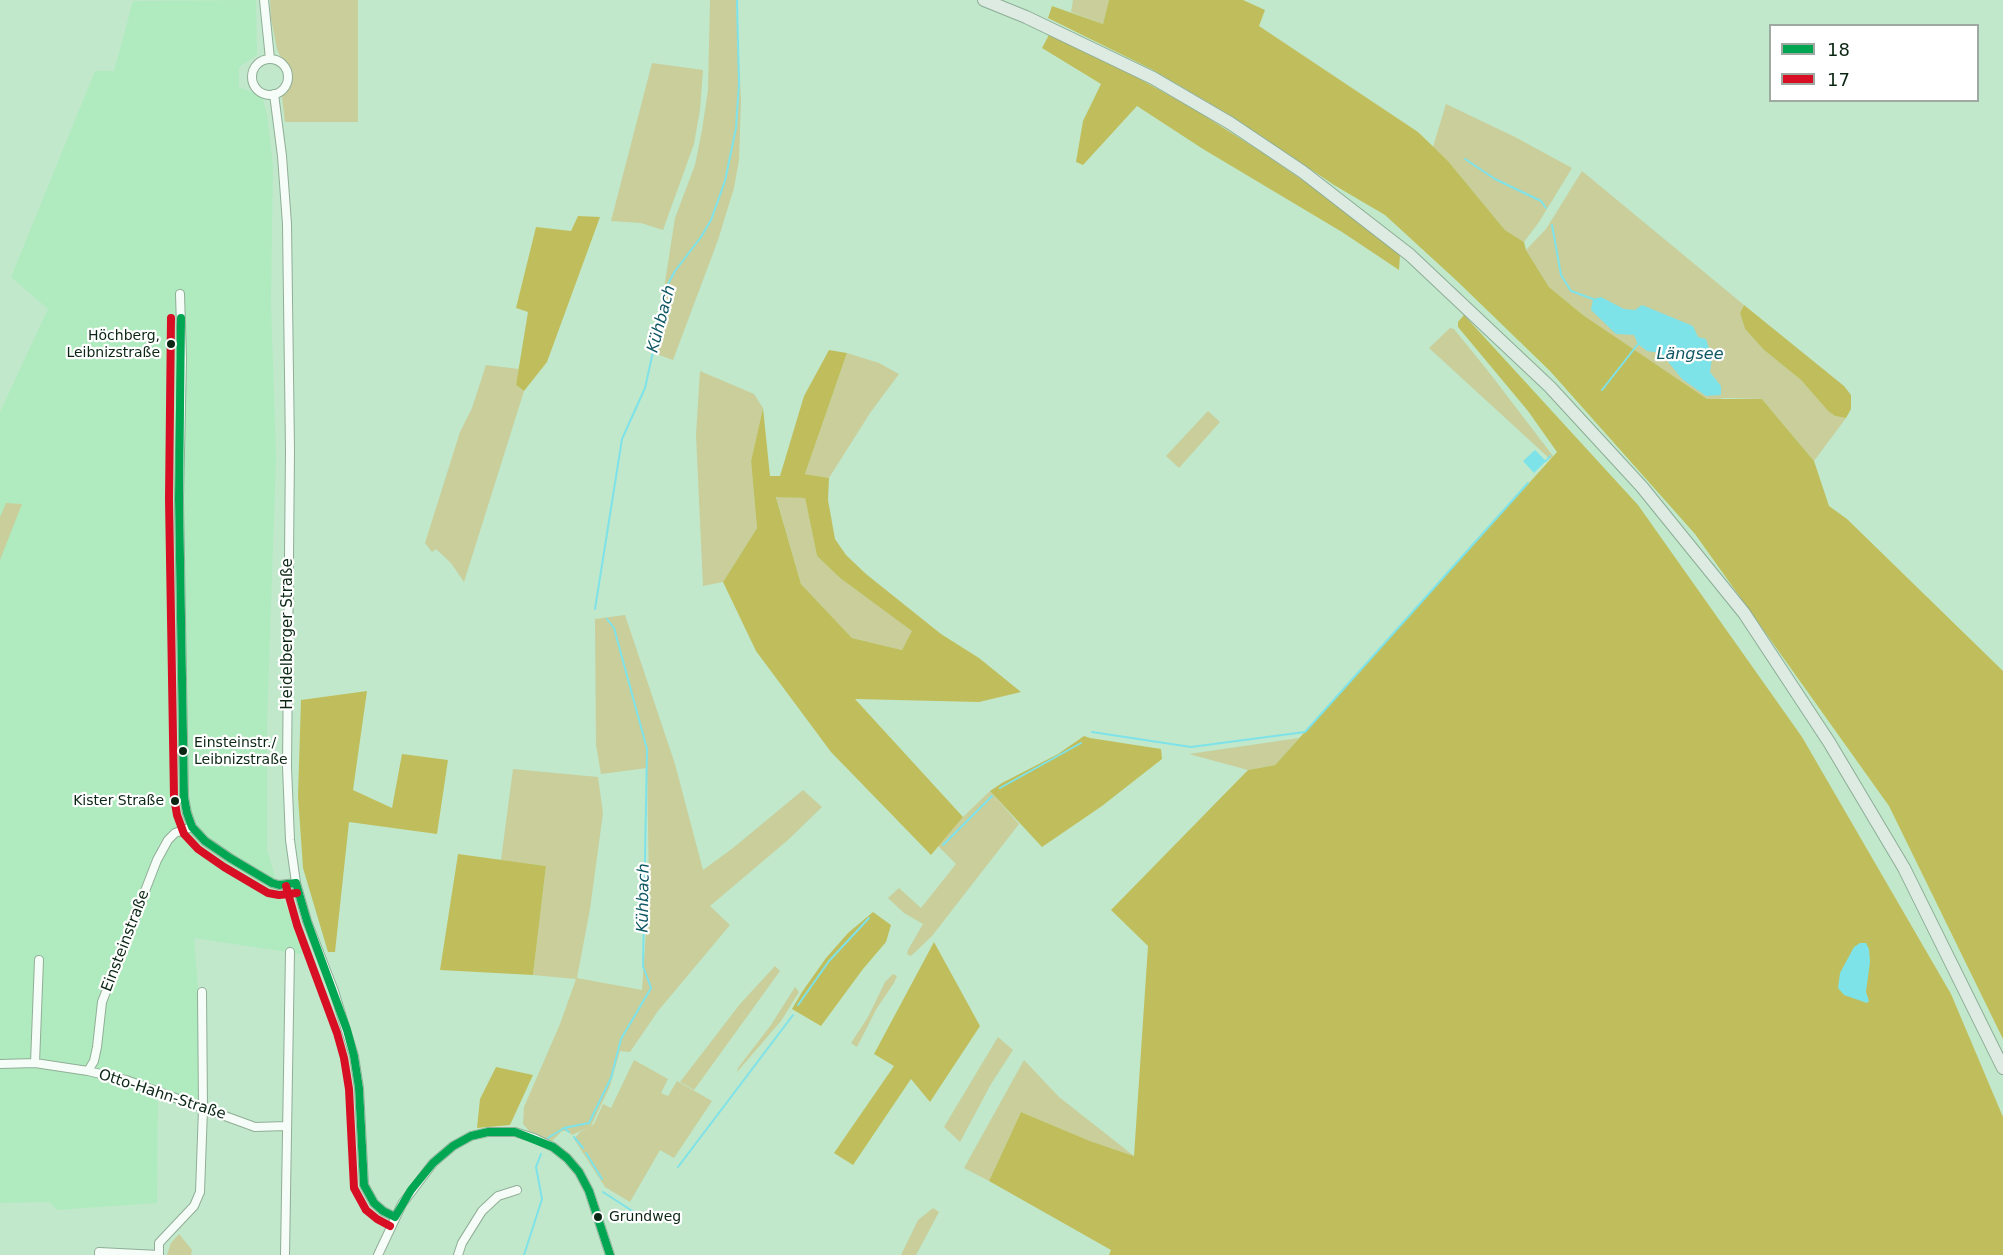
<!DOCTYPE html>
<meta charset="utf-8">
<style>
body{margin:0}
#map{position:relative;width:2003px;height:1255px;overflow:hidden;background:#c1e8cb;font-family:"DejaVu Sans",sans-serif}
canvas{display:block}
.legend{position:absolute;left:1769px;top:24px;width:210px;height:78px;box-sizing:border-box;background:#fff;border:2px solid #9da9a1;margin:0;padding:8px 10px;list-style:none;font-size:18px;color:#0b2714}
.legend li{display:flex;align-items:center;gap:12px;height:30px}
.legend b{width:30px;border:2px solid #9da9a1}
</style>
<div id="map">
<canvas width="2003" height="1255"></canvas>
<ul class="legend">
<li><b style="height:8px;background:#00a651"></b>18</li>
<li><b style="height:8px;background:#d80e24"></b>17</li>
</ul>
</div>
<script>
const context = document.querySelector('canvas').getContext('2d');
context.lineJoin = 'round';
function paint(path, color) { context.fillStyle = color; context.fill(path, 'evenodd'); }
const toPath = rows => new Path2D(rows.map(r => 'M' + r).join(''));
function strokePath(path, color, width, dash) { context.strokeStyle = color; context.lineWidth = width; context.lineCap = dash ? 'butt' : 'round'; context.setLineDash(dash || []); context.stroke(path); }
function write(font, color, halo, rows, align = 'center') {
  context.font = font + ' "DejaVu Sans",sans-serif'; context.lineWidth = 4.5; context.setLineDash([]); context.textBaseline = 'middle'; context.strokeStyle = halo; context.fillStyle = color; for (const [text, x, y, turn = 0] of rows) {
    context.save(); context.translate(x, y); context.rotate((+turn || 0) * Math.PI / 180); context.textAlign = isNaN(turn) ? turn : align; if (halo) context.strokeText(text, 0, 0); context.fillText(text, 0, 0); context.restore();
  }
}
const built = toPath([
 [256,0,257,55,239,67,239,87,262,96,267,114,273,165,271,303,276,457,267,725,267,850,278,887,307,955,194,938,201,1024,201,1104,158,1094,157,1203,57,1210,50,1202,0,1203,0,412,48,309,11,277,95,71,114,71,133,1]
]);
const green = toPath([
 [270,0,358,0,358,122,285,122,282,97,289,86,291,78,288,65,280,56,277,49,271,19],
 [710,0,736,0,741,100,739,160,734,188,718,240,673,360,654,353,675,218,695,165,702,130,708,90],
 [1073,0,1109,0,1103,24,1071,12],
 [652,63,703,70,700,110,694,144,663,230,641,223,611,221],
 [1446,104,1515,137,1572,168,1539,222,1524,242,1505,230,1448,161,1433,147],
 [1582,171,1744,305,1740,313,1745,329,1764,350,1801,380,1828,411,1835,416,1846,418,1814,461,1762,399,1726,398,1707,400,1583,315,1549,287,1526,250,1546,229],
 [1450,328,1454,329,1488,371,1553,456,1550,459,1429,348],
 [847,353,879,363,899,374,870,413,829,478,805,474],
 [486,365,519,369,516,385,524,391,464,582,451,563,436,549,432,552,425,543,460,432,472,408],
 [700,371,754,394,763,408,751,461,757,528,723,582,703,586,696,435],
 [1208,411,1220,422,1179,468,1166,456],
 [776,496,805,498,817,556,840,578,913,631,902,650,852,638,801,584],
 [6,503,22,504,0,560,0,517],
 [625,615,675,764,703,870,733,848,803,790,822,807,788,840,710,906,730,925,658,1011,630,1052,620,1051,610,1086,591,1126,572,1135,568,1131,562,1131,552,1141,530,1132,523,1124,524,1107,560,1024,576,979,533,975,546,866,501,860,513,769,598,777,603,813,590,909,577,978,642,990,649,885,647,768,601,774,596,745,595,619],
 [1299,738,1275,765,1248,770,1189,754],
 [990,791,1019,824,932,936,911,956,907,954,908,950,923,924,904,913,888,898,899,888,921,908,956,864,938,846,963,817],
 [775,966,780,971,694,1090,680,1082,740,1004],
 [893,974,897,976,894,983,877,1008,857,1047,851,1043,868,1017,885,982],
 [795,987,799,992,781,1021,737,1072,738,1068,771,1025],
 [998,1037,1013,1050,991,1084,960,1142,944,1127],
 [634,1060,668,1079,661,1093,668,1096,677,1081,712,1101,674,1158,660,1150,630,1202,605,1187,574,1139,580,1132,594,1124,603,1104,611,1108],
 [1024,1060,1059,1097,1134,1156,1090,1141,1021,1112,989,1181,964,1168],
 [933,1208,939,1212,916,1255,901,1255,918,1220],
 [179,1234,192,1250,191,1255,167,1255,171,1243]
]);
const forest = toPath([
 [1109,0,1243,0,1265,10,1259,26,1418,132,1448,161,1505,230,1524,242,1526,250,1549,287,1583,315,1707,399,1762,399,1814,461,1829,506,1847,519,2003,671,2003,1039,1889,806,1695,534,1550,371,1457,281,1385,215,1334,185,1233,117,1153,70,1048,18,1052,6,1103,24],
 [1050,33,1109,62,1192,108,1260,151,1330,199,1377,235,1400,255,1399,270,1342,232,1203,149,1137,106,1083,165,1076,162,1083,121,1101,84,1042,48],
 [578,216,600,217,547,362,524,391,516,385,528,312,516,308,536,227,571,231],
 [1744,305,1844,386,1851,395,1851,409,1846,418,1835,416,1828,411,1801,380,1764,350,1745,329,1740,313],
 [1464,315,1638,505,1802,737,1951,994,2003,1117,2003,1255,1109,1255,1111,1250,989,1181,1021,1112,1090,1141,1134,1156,1148,946,1111,910,1248,770,1275,765,1557,452,1528,411,1458,327,1458,322],
 [829,350,847,353,805,474,829,478,828,500,835,539,846,555,866,574,941,634,979,658,1021,692,979,702,855,699,963,817,931,855,831,752,756,651,723,582,757,528,751,461,763,408,770,476,780,476,804,396],
 [776,497,805,498,817,556,840,578,912,631,902,650,852,638,801,584],
 [367,691,353,790,392,808,402,754,448,760,437,834,349,822,335,952,328,952,303,868,298,796,301,700],
 [1084,736,1090,738,1161,749,1162,759,1102,806,1042,847,990,791,1002,783,1058,754],
 [458,854,546,866,533,975,440,970],
 [873,912,891,925,886,942,863,969,821,1026,792,1009,802,992,826,958,848,933],
 [934,942,980,1026,930,1102,911,1079,853,1165,834,1153,894,1066,874,1054],
 [496,1067,533,1075,510,1125,477,1128,480,1099]
]);
const water = toPath([
 [1601,297,1624,309,1635,310,1642,305,1693,326,1698,337,1706,339,1712,358,1710,372,1721,386,1721,395,1706,396,1682,379,1661,353,1647,351,1638,344,1634,335,1616,334,1591,310,1593,299],
 [1535,450,1546,461,1534,473,1523,461],
 [1860,943,1866,943,1869,949,1870,962,1866,992,1869,1001,1867,1003,1844,995,1838,988,1840,973,1854,947]
]);
const stream = toPath([
 [1465,159,1495,179,1541,201,1546,208],
 [1552,225,1561,275,1571,291,1593,299],
 [1602,390,1638,344],
 [1546,461,1550,456],
 [595,609,622,439,645,388,668,284,675,271,701,237,711,220,725,181,736,128,739,83,737,0],
 [1092,732,1191,747,1305,732,1528,483],
 [1000,788,1081,743],
 [943,845,992,796],
 [798,1005,829,961,869,918],
 [564,1128,569,1132],
 [574,1137,583,1148],
 [548,1138,564,1128,589,1123,611,1078,621,1039,651,988,643,966,647,749,614,628,607,619],
 [586,1153,602,1179],
 [678,1167,793,1015],
 [603,1192,637,1214],
 [524,1255,542,1199,536,1167,541,1154]
]);
const street = toPath([
 [264,0,270,59],
 '252 77a18 18 0 1 1 36 0a18 18 0 1 1-36 0Z',
 [274,94,282,156,287,224,290,450,287,767,290,840,296,883,307,921,334,991,354,1056,359,1088,364,1185,374,1203,383,1211,395,1217],
 [180,294,182,359,179,499,184,797,187,813,192,827,205,841,230,858,272,883,279,885,296,883],
 [35,1063,39,960],
 [0,1064,35,1063,88,1071,126,1080,255,1127,287,1126],
 [88,1071,94,1061,97,1047,102,1002,157,860,168,840,175,833,192,827],
 [99,1255,99,1252,159,1255],
 [159,1255,159,1243,194,1206,200,1192,203,1109,202,992],
 [285,1255,290,952],
 [378,1255,402,1204,433,1163,453,1146,471,1136,488,1132,515,1132,534,1138,553,1147,567,1158,579,1172,589,1191,610,1255],
 [458,1255,462,1243,482,1211,498,1196,517,1190]
]);
const primary = toPath([
 [984,0,1026,17,1153,78,1230,123,1303,172,1410,255,1550,387,1642,487,1744,613,1829,742,1904,868,2003,1068]
]);
const bus1 = toPath([
 [181,318,179,499,184,797,187,813,192,827,205,841,230,858,272,883,279,885,296,883],
 [296,883,307,921,347,1030,354,1056,359,1088,364,1185,374,1203,383,1211,395,1217],
 [395,1217,411,1190,433,1163,453,1146,471,1136,488,1132,515,1132,553,1147,567,1158,579,1172,589,1191,610,1255]
]);
const bus2 = toPath([
 [171,318,169,499,174,797,177,815,184,834,198,849,224,867,268,893,279,895,297,893],
 [286,886,297,925,337,1033,344,1058,349,1089,354,1188,366,1210,377,1219,390,1226]
]);
const markers = [
 [171,344,5,"#0b2714"],
 [183,751,5,"#0b2714"],
 [175,801,5,"#0b2714"],
 [598,1217,5,"#0b2714"]
];
const busNames = [
 ["Höchberg,",160,336],
 ["Leibnizstraße",160,353],
 ["Einsteinstr./",194,743,"left"],
 ["Leibnizstraße",194,760,"left"],
 ["Kister Straße",164,801],
 ["Grundweg",609,1217,"left"]
];
const streetNames = [
 ["Heidelberger Straße",288,634,-90],
 ["Einsteinstraße",126,941,-69],
 ["Otto-Hahn-Straße",162,1095,18]
];
const waterNames = [
 ["Kühbach",662,319,-75],
 ["Längsee",1690,355],
 ["Kühbach",644,898,-89]
];
paint(built, '#b0ebbf');
paint(green, '#c9ce9b');
paint(forest, '#c0be5c');
paint(water, '#7ee2e9');
strokePath(stream, '#7ee2e9', 2);
strokePath(street, '#90ae97', 10);
strokePath(primary, '#8cad95', 14);
strokePath(street, '#f6fcf7', 8);
strokePath(primary, '#deebe2', 12);
strokePath(bus1, '#00a651', 8);
strokePath(bus2, '#d80e24', 8);
for (const [x, y, r, color] of markers) { const dot = new Path2D(); dot.arc(x, y, r, 0, 2 * Math.PI); context.fillStyle = color; context.fill(dot); strokePath(dot, '#fff', 2); }
write('14px', '#0b2714', '#fff', busNames, 'right');
write('15px', '#0b2714', '#fff', streetNames);
write('italic 16px', '#0e5864', '#fff', waterNames);
</script>
